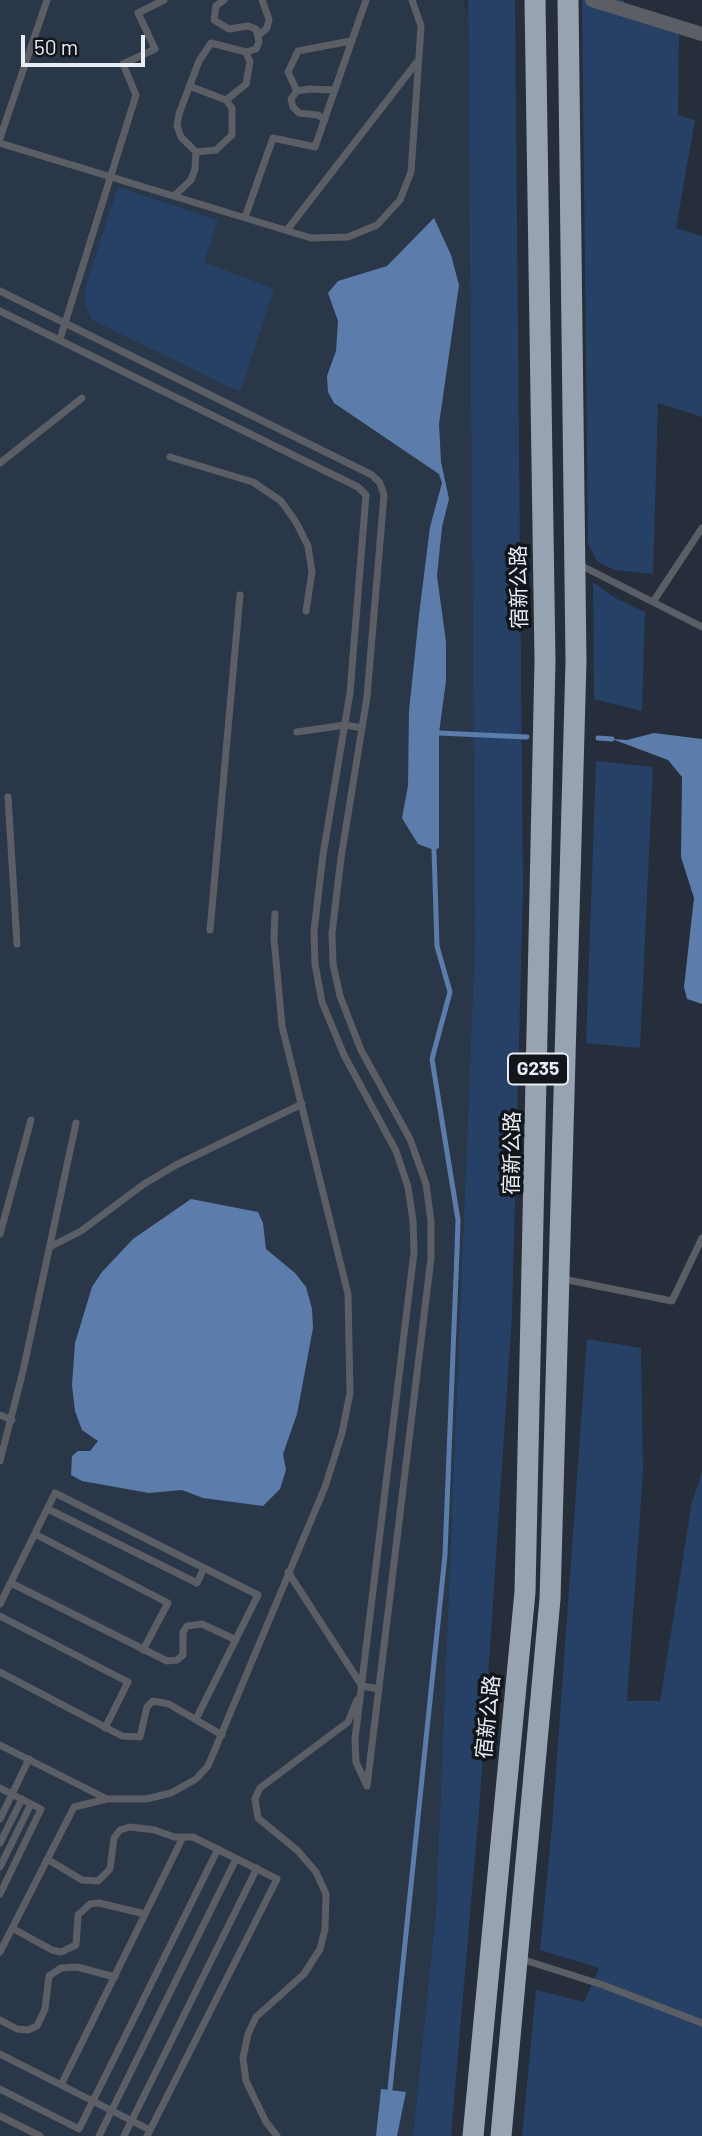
<!DOCTYPE html>
<meta charset="utf-8">
<style>
body{margin:0}
#map{position:relative;width:702px;height:2136px;overflow:hidden;background:#252e3a;font-family:Barlow,sans-serif}
canvas{display:block}
.scale{position:absolute;left:21px;top:35px;width:124px;height:32px;box-sizing:border-box;border:4px solid #e8edf5;border-top:0;padding-left:9px;font-size:21px;line-height:24px;white-space:nowrap;color:#e8edf5;-webkit-text-stroke:5px #12161b;paint-order:stroke}
</style>
<div id="map">
<canvas width="702" height="2136"></canvas>
<div class="scale">50 m</div>
</div>
<script>
const context = document.querySelector('canvas').getContext('2d');
context.lineJoin = 'round';
function paint(path, color) { context.fillStyle = color; context.fill(path, 'evenodd'); }
const toPath = rows => new Path2D(rows.map(r => 'M' + r).join(''));
function strokePath(path, color, width, dash) { context.strokeStyle = color; context.lineWidth = width; context.lineCap = dash ? 'butt' : 'round'; context.setLineDash(dash || []); context.stroke(path); }
function write(font, color, halo, rows, align = 'center') {
  context.font = font + ' Barlow,"Noto Sans SC",sans-serif'; context.lineWidth = 7; context.setLineDash([]); context.textBaseline = 'middle'; context.strokeStyle = halo; context.fillStyle = color; for (const [text, x, y, turn = 0] of rows) {
    context.save(); context.translate(x, y); context.rotate((+turn || 0) * Math.PI / 180); context.textAlign = isNaN(turn) ? turn : align; if (halo) context.strokeText(text, 0, 0); context.fillText(text, 0, 0); context.restore();
  }
}
const built = toPath([
 [0,0,463,0,468,14,475,941,436,1910,413,2136,0,2136]
]);
const green = toPath([
 [468,0,515,0,523,889,512,1315,480,1799,451,2136,413,2136,436,1910,475,941],
 [582,0,624,0,624,16,679,33,678,115,695,120,676,228,702,236,702,417,658,403,653,574,614,570,597,561,588,544],
 [118,187,218,220,204,262,274,289,240,392,92,320,85,305,85,288],
 [593,582,617,599,645,612,642,711,594,699],
 [596,761,653,767,640,1048,586,1043],
 [587,1339,641,1348,643,1472,627,1701,660,1701,692,1502,702,1472,702,2136,522,2136,536,1990,584,2002,599,1968,540,1950,552,1826]
]);
const water = toPath([
 [434,218,451,255,459,285,439,424,441,462,449,499,442,527,437,576,446,642,446,681,439,733,439,848,434,850,418,844,402,818,408,786,409,711,419,615,430,527,442,483,439,474,334,403,328,392,327,376,336,351,338,321,328,293,338,281,387,266],
 [654,733,702,739,702,1004,687,999,684,987,694,898,681,857,682,777,668,760,612,739,627,740],
 [191,1199,258,1212,263,1223,266,1249,295,1273,306,1287,312,1309,313,1328,297,1414,283,1454,286,1470,280,1489,263,1506,203,1498,182,1490,149,1493,82,1481,71,1475,72,1456,78,1451,90,1451,98,1441,82,1430,75,1411,72,1385,75,1343,92,1287,102,1272,133,1239],
 [381,2089,406,2092,397,2136,376,2136]
]);
const stream = toPath([
 [439,733,527,737],
 [598,738,612,739],
 [390,2089,445,1555,457,1251,458,1220,432,1059,450,992,437,946,434,850]
]);
const lane = toPath([
 [259,35,267,28,269,19,262,0],
 [189,86,226,100,232,108,232,135,216,150,196,152,181,137,177,126,179,114,199,61,211,43,246,52,256,49,259,42,256,29,248,26,229,29,214,20,216,6,224,0],
 [297,91,288,72,298,51,351,41],
 [226,100,246,84,250,62,246,52],
 [325,120,318,115,299,113,293,107,291,99,297,91,309,89,335,90],
 [0,138,47,0],
 [0,143,311,238,348,237,377,225,400,200,411,172,421,26,412,0],
 [175,195,191,180,195,169,196,152],
 [245,217,273,138,315,147,366,0],
 [287,230,417,62],
 [0,291,372,475,380,483,384,495,367,697,341,858,332,933,333,964,340,996,361,1050,410,1139,426,1184,431,1221,431,1258,367,1786,356,1762,355,1739,414,1252,413,1221,408,1187,396,1151,344,1055,322,1002,315,964,314,931,323,855,350,693,366,495,358,487,0,311],
 [60,339,136,95,123,64,155,49,138,13,164,0],
 [170,457,253,482,281,501,296,522,308,546,312,572,306,611],
 [0,463,82,398],
 [578,564,702,627],
 [653,602,702,528],
 [297,732,345,725,362,728],
 [8,797,17,944],
 [210,930,240,595],
 [0,1234,31,1120],
 [50,1247,81,1231,144,1184,176,1165,302,1104],
 [563,1279,672,1301,702,1238],
 [0,1415,12,1420],
 [0,1461,23,1371,76,1123],
 [48,1509,197,1583,204,1568],
 [35,1534,168,1603,143,1650],
 [288,1572,362,1686,379,1689],
 [11,1583,167,1661,177,1660,183,1655,183,1632,187,1626,202,1624,236,1640],
 [0,1604,55,1493,258,1595,196,1719],
 [0,1616,128,1682,105,1728],
 [0,1672,122,1736,140,1737,147,1707,153,1701,169,1704,222,1735],
 [0,1745,107,1799],
 [0,1788,41,1809,0,1894],
 [0,1819,29,1759],
 [0,1843,22,1799],
 [47,1859,82,1880,98,1881,110,1869,114,1838,120,1830,130,1827,155,1830,174,1837,193,1837,277,1879,147,2136],
 [0,1867,31,1804],
 [12,1928,52,1950,61,1952,76,1945,78,1915,90,1904,99,1903,145,1914],
 [0,1952,74,1807,107,1799,146,1799,171,1793,196,1779,208,1766,325,1487,342,1433,350,1393,348,1294,282,1026,274,939,275,914],
 [518,1958,603,1985,702,2023],
 [0,2020,17,2029,28,2030,37,2026,45,2009,49,1976,61,1968,77,1967,115,1977],
 [0,2054,150,2130],
 [61,2085,183,1837],
 [0,2089,79,2129,218,1849],
 [0,2116,40,2136],
 [99,2136,236,1859],
 [124,2136,257,1868],
 [277,2136,266,2122,246,2081,243,2058,248,2034,256,2017,304,1974,320,1949,325,1929,326,1894,316,1872,298,1851,258,1818,255,1799,260,1788,348,1722,357,1700]
]);
const street = toPath([
 [592,0,702,34]
]);
const highway = toPath([
 [473,2136,525,1592,545,660,535,0],
 [501,2136,550,1599,576,661,568,0]
]);
const shields = [
 [538,1069,60]
];
const shieldNames = [
 ["G235",538,1069]
];
const streetNames = [
 ["宿新公路",519,587,-91],
 ["宿新公路",512,1153,-89],
 ["宿新公路",488,1717,-84]
];
paint(built, '#2a3748');
paint(green, '#264165');
paint(water, '#5c7dab');
strokePath(stream, '#5c7dab', 5);
strokePath(lane, '#5b5f65', 7);
strokePath(street, '#5b5f65', 14);
strokePath(highway, '#98a3b2', 21);
for (const [x, y, w] of shields) { const box = new Path2D(); box.roundRect(x - w / 2, y - 15.5, w, 31, 5); context.fillStyle = '#12161b'; context.fill(box); strokePath(box, '#e8edf5', 2); }
write('bold 19px', '#e8edf5', null, shieldNames);
write('21px', '#e8edf5', '#12161b', streetNames);
</script>
